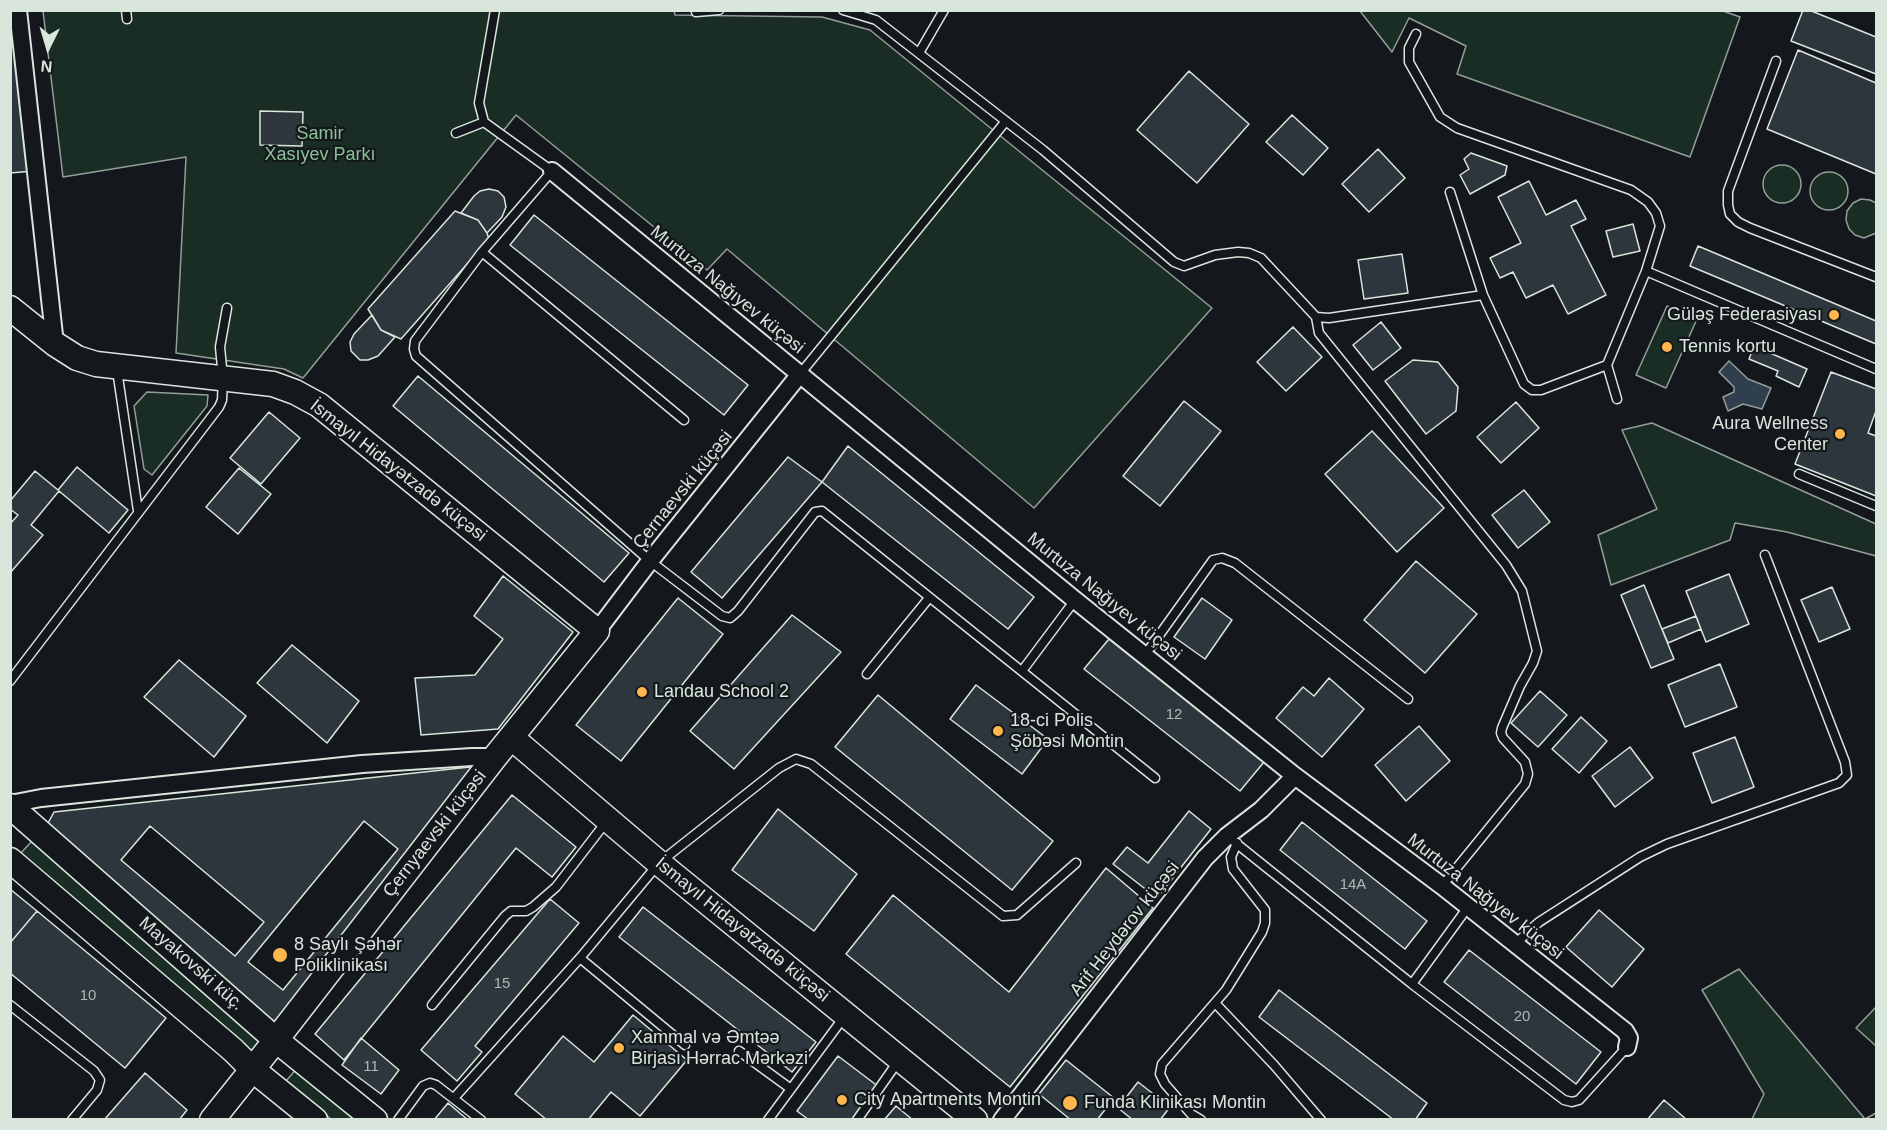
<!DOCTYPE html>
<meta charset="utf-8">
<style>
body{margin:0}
#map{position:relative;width:1887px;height:1130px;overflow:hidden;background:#14181c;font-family:Helvetica,sans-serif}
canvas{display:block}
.frame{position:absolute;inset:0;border:12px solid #d8e6dc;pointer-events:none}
.north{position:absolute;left:18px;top:18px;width:60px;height:60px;-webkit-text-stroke:4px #14181c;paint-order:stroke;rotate:185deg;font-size:16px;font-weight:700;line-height:24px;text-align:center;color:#d8e6dc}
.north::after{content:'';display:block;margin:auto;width:21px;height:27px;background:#d8e6dc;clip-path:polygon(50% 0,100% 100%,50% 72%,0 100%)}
</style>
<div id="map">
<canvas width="1887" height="1130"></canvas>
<div class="frame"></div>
<div class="north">N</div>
</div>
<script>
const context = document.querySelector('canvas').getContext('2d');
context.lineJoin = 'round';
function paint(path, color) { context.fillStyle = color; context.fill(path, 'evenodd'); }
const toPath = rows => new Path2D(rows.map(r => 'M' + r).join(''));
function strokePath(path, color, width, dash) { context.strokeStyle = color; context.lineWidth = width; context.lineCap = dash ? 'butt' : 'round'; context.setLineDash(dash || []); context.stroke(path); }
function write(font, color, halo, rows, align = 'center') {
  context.font = font + ' Helvetica,sans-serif'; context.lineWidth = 4.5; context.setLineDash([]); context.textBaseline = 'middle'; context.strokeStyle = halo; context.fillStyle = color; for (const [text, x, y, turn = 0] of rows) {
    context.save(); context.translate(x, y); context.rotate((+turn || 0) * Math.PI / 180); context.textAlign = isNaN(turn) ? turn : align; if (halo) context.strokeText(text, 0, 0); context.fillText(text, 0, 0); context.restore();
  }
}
const green = toPath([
 [674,10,675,15,822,17,870,30,1212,308,1034,508,727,249,707,270,516,115,303,378,284,369,176,353,186,157,63,177,43,11,674,10],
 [1723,11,1740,17,1690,157,1457,74,1466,46,1409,18,1392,52,1360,11,1723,11],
 '1763 184a19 19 0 1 1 38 0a19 19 0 1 1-38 0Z',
 '1810 191a19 19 0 1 1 38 0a19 19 0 1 1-38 0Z',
 [1861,199,1870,200,1876,203,1876,233,1864,238,1855,235,1849,229,1846,220,1847,211,1853,203,1861,199],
 [1667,306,1697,319,1666,388,1636,375,1667,306],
 [147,392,208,395,207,406,152,475,144,469,134,406,147,392],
 [1652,423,1876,524,1876,556,1787,532,1735,523,1730,540,1611,585,1598,535,1657,509,1622,430,1652,423],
 [33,840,266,1042,253,1057,20,854,33,840],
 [1739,969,1865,1119,1876,1113,1876,1119,1752,1119,1764,1094,1702,990,1739,969],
 [1876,1007,1876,1046,1856,1028,1876,1007],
 [298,1067,360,1119,331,1119,286,1081,298,1067]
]);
const water = toPath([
 [1729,361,1748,379,1771,388,1762,409,1743,404,1728,411,1723,397,1734,392,1734,387,1719,372,1729,361]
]);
const building = toPath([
 [10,10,34,171,10,173,10,10],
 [1803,10,1809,10,1876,37,1876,74,1791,41,1803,10],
 [1798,50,1876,83,1876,174,1767,129,1798,50],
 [1189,71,1249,124,1197,183,1137,130,1189,71],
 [260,111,303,112,302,146,260,145,260,111],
 [1292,115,1328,148,1303,175,1266,142,1292,115],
 [1378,149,1405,178,1369,212,1342,184,1378,149],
 [1471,153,1507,166,1505,175,1470,194,1460,175,1469,169,1464,159,1471,153],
 [1529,181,1546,215,1576,200,1586,219,1571,226,1606,295,1568,314,1553,285,1526,298,1513,272,1500,278,1490,258,1521,243,1498,197,1529,181],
 [489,189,498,191,504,197,506,207,502,217,487,233,478,220,461,213,474,196,480,191,489,189],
 [455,211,478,220,487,233,489,239,401,339,381,330,368,309,455,211],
 [534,215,748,385,724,415,510,245,534,215],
 [1633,224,1640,251,1613,257,1606,231,1633,224],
 [1698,246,1876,321,1876,344,1690,266,1698,246],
 [1402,254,1408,293,1364,299,1358,260,1402,254],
 [372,315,381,330,395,337,378,356,368,360,360,360,351,351,350,342,354,334,372,315],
 [1381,322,1401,348,1373,370,1353,345,1381,322],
 [1293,327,1322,357,1286,391,1257,362,1293,327],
 [1754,346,1807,369,1799,387,1776,376,1778,371,1749,359,1754,346],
 [1413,360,1438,362,1458,387,1456,411,1426,434,1385,381,1413,360],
 [1831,372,1876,389,1876,411,1868,433,1876,436,1876,496,1795,464,1831,372],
 [418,376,629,553,604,582,393,406,418,376],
 [1184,401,1221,431,1160,506,1123,476,1184,401],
 [1516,402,1539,428,1501,463,1477,437,1516,402],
 [269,412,300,438,261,484,230,458,269,412],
 [1372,431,1444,508,1397,552,1325,474,1372,431],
 [848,446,1034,597,1008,629,822,482,848,446],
 [788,457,822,482,722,598,691,572,788,457],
 [77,467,128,510,109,533,59,491,31,525,43,535,10,573,10,524,18,515,10,509,10,501,35,471,58,490,77,467],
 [239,468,271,494,238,534,206,507,239,468],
 [1524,490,1550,522,1518,548,1492,515,1524,490],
 [1416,561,1477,614,1425,673,1364,620,1416,561],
 [1729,574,1749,624,1706,642,1686,591,1729,574],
 [503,576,573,632,498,729,421,735,415,678,475,675,503,639,474,616,503,576],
 [1644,585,1674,659,1651,668,1621,595,1644,585],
 [1832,587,1850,629,1819,642,1801,600,1832,587],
 [678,598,723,634,621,761,576,725,678,598],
 [1202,598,1232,620,1205,659,1174,637,1202,598],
 [792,615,841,652,734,769,690,731,792,615],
 [1696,616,1701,629,1668,643,1662,629,1696,616],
 [1109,639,1264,762,1240,791,1084,669,1109,639],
 [292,645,359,701,327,743,257,683,292,645],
 [179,660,246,716,214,757,144,697,179,660],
 [1720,664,1737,707,1685,727,1668,685,1720,664],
 [1329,678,1364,709,1322,757,1276,718,1303,687,1314,696,1329,678],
 [976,685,1048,739,1022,774,950,719,976,685],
 [1540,691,1567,715,1538,747,1511,723,1540,691],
 [878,695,1053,841,1012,890,835,747,878,695],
 [1581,717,1607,741,1579,773,1552,749,1581,717],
 [1419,726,1450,761,1406,801,1375,765,1419,726],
 [1735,737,1754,787,1712,803,1693,753,1735,737],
 [1630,747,1653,778,1615,807,1592,776,1630,747],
 [470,767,472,785,280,1028,47,825,54,812,470,767],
 [512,795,576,847,552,877,516,848,344,1060,315,1034,512,795],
 [778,809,857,874,814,931,732,870,778,809],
 [1189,811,1211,829,1157,898,1113,864,1127,847,1148,863,1189,811],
 [364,821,398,849,283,990,248,962,364,821],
 [1302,822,1427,921,1405,949,1280,850,1302,822],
 [150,826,264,922,235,956,121,860,150,826],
 [1106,868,1153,908,1010,1087,846,954,893,895,1009,992,1106,868],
 [10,889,37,911,10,943,10,889],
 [550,899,579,923,475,1046,482,1052,457,1081,421,1050,550,899],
 [643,907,816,1042,792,1072,619,937,643,907],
 [1599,910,1644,949,1612,987,1566,947,1599,910],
 [37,911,166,1018,125,1068,10,973,10,943,37,911],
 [1469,950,1601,1052,1576,1084,1444,982,1469,950],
 [1279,990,1427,1103,1415,1120,1394,1120,1259,1017,1279,990],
 [633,1015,687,1060,640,1116,611,1092,588,1120,547,1120,515,1094,563,1036,594,1062,633,1015],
 [361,1038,399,1070,381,1094,342,1065,361,1038],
 [838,1056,879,1087,855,1120,809,1120,797,1111,838,1056],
 [1066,1060,1114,1098,1097,1120,1071,1120,1039,1094,1066,1060],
 [145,1073,187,1110,179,1120,104,1120,145,1073],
 [1138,1082,1170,1107,1160,1120,1133,1120,1118,1108,1138,1082],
 [1664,1100,1687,1120,1647,1120,1664,1100],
 [448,1103,468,1120,434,1120,448,1103],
 [896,1106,913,1120,884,1120,896,1106]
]);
const lane = toPath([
 [126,10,127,19],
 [495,10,479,103,484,122,552,171,482,252,415,341,414,349,416,356,650,561,722,616,730,618,738,611,815,512,822,511,1155,778],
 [843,10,876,20,1043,150,1174,262,1184,266,1215,255,1238,252,1249,253,1261,258,1316,317,1319,333,1506,565,1522,591,1537,651,1533,663,1520,686,1502,728,1501,733,1503,738,1525,762,1528,774,1525,784,1442,886],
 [696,12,719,10],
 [919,53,944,10],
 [1776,61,1728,191,1728,205,1730,214,1738,222,1750,228,1876,277],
 [456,133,484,122],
 [1450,192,1483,295],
 [482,252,684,420],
 [1646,271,1876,369],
 [1316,317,1329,318,1483,295,1524,384,1532,390,1541,390,1607,365,1646,271,1660,226,1656,213,1648,202,1631,190,1457,128,1440,117,1409,62,1409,48,1416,34],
 [1607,365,1617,399],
 [117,370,138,511],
 [800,374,1006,121],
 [1799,474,1876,506],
 [1145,655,1213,560,1222,558,1235,563,1408,699],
 [1022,671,1075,600],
 [867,674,929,598],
 [10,681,219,407,222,400,223,378,220,347,227,308],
 [1227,836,1412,984,1564,1100,1572,1102,1579,1100,1627,1047],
 [1514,945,1539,922,1640,857,1667,844,1839,783,1847,775,1845,762,1765,555],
 [580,958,685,1045],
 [1412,984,1468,907],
 [1216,1004,1274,1065,1321,1120],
 [10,1005,94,1071,100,1080,97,1090,72,1120],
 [432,1005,505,916,511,911,526,911,533,907,556,887,606,822],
 [739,1051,791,1089],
 [454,1098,580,958,659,863,779,768,796,759,811,764,1003,916,1017,915,1076,863],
 [398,1120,423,1086,430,1083,436,1085,481,1120],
 [768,1120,844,1017],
 [857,1120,899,1060],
 [1201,1120,1191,1114,1165,1084,1160,1074,1162,1064,1226,990,1262,932,1265,923,1265,910,1233,869,1231,857,1237,843]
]);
const street = toPath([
 [18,10,55,344],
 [552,171,1075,600,1295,776,1442,886,1625,1031,1629,1038,1627,1047],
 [597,631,650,561,800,374],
 [10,804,41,798,362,764,472,757,495,757],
 [1002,1120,1205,858,1227,836,1261,810,1295,776]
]);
const secondary = toPath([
 [10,308,55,344,77,358,96,364,273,384,295,392,319,405,597,631,495,757,276,1040,212,1120],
 [512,738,659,863,975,1120],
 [10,806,276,1040,375,1120],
 [10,860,233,1050,252,1069,315,1120]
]);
const markers = [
 [1834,315,6,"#ffb74d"],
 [1667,347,6,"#ffb74d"],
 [1840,434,6,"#ffb74d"],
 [642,692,6,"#ffb74d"],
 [998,731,6,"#ffb74d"],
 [280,955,8,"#ffb74d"],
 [619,1048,6,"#ffb74d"],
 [842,1100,6,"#ffb74d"],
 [1070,1103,8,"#ffb74d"]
];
const numberNames = [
 ["12",1174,715],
 ["14A",1353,885],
 ["15",502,984],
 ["10",88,996],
 ["20",1522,1017],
 ["11",371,1067]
];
const parkNames = [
 ["Samir",320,134],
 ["Xasıyev Parkı",320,155]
];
const streetNames = [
 ["Murtuza Nağıyev küçəsi",727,290,39],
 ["İsmayıl Hidayətzadə küçəsi",398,471,38],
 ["Çernaevski küçəsi",683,490,-51],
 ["Murtuza Nağıyev küçəsi",1104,597,39],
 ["Çernyaevski küçəsi",435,834,-52],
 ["Murtuza Nağıyev küçəsi",1485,897,38],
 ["Arif Heydərov küçəsi",1125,929,-52],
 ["İsmayıl Hidayətzadə küçəsi",742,930,39],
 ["Mayakovski küç.",191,964,41]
];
const poiNames = [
 ["Güləş Federasiyası",1822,315,"right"],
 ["Tennis kortu",1679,347],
 ["Aura Wellness",1828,424,"right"],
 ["Center",1828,445,"right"],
 ["Landau School 2",654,692],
 ["18-ci Polis",1010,721],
 ["Şöbəsi Montin",1010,742],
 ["8 Saylı Şəhər",294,945],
 ["Poliklinikası",294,966],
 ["Xammal və Əmtəə",631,1038],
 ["Birjası Hərrac Mərkəzi",631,1059],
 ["City Apartments Montin",854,1100],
 ["Funda Klinikası Montin",1084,1103]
];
paint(green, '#1a2d24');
strokePath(green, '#939e99', 1.5);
paint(water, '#2f3f4d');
strokePath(water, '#939e99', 1.5);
paint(building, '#2c363c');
strokePath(building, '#d8e6dc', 1.5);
strokePath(lane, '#d8e6dc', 11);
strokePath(street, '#d8e6dc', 20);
strokePath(secondary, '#d8e6dc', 27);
strokePath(lane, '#14181c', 8);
strokePath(street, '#14181c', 16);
strokePath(secondary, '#14181c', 24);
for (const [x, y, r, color] of markers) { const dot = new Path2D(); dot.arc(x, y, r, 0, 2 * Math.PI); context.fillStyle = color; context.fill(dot); strokePath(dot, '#14181c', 2); }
write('15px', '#adbab4', null, numberNames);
write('18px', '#8ac095', '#14181c', parkNames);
write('18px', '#d8e6dc', '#14181c', streetNames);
write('18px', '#d8e6dc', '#14181c', poiNames, 'left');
</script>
